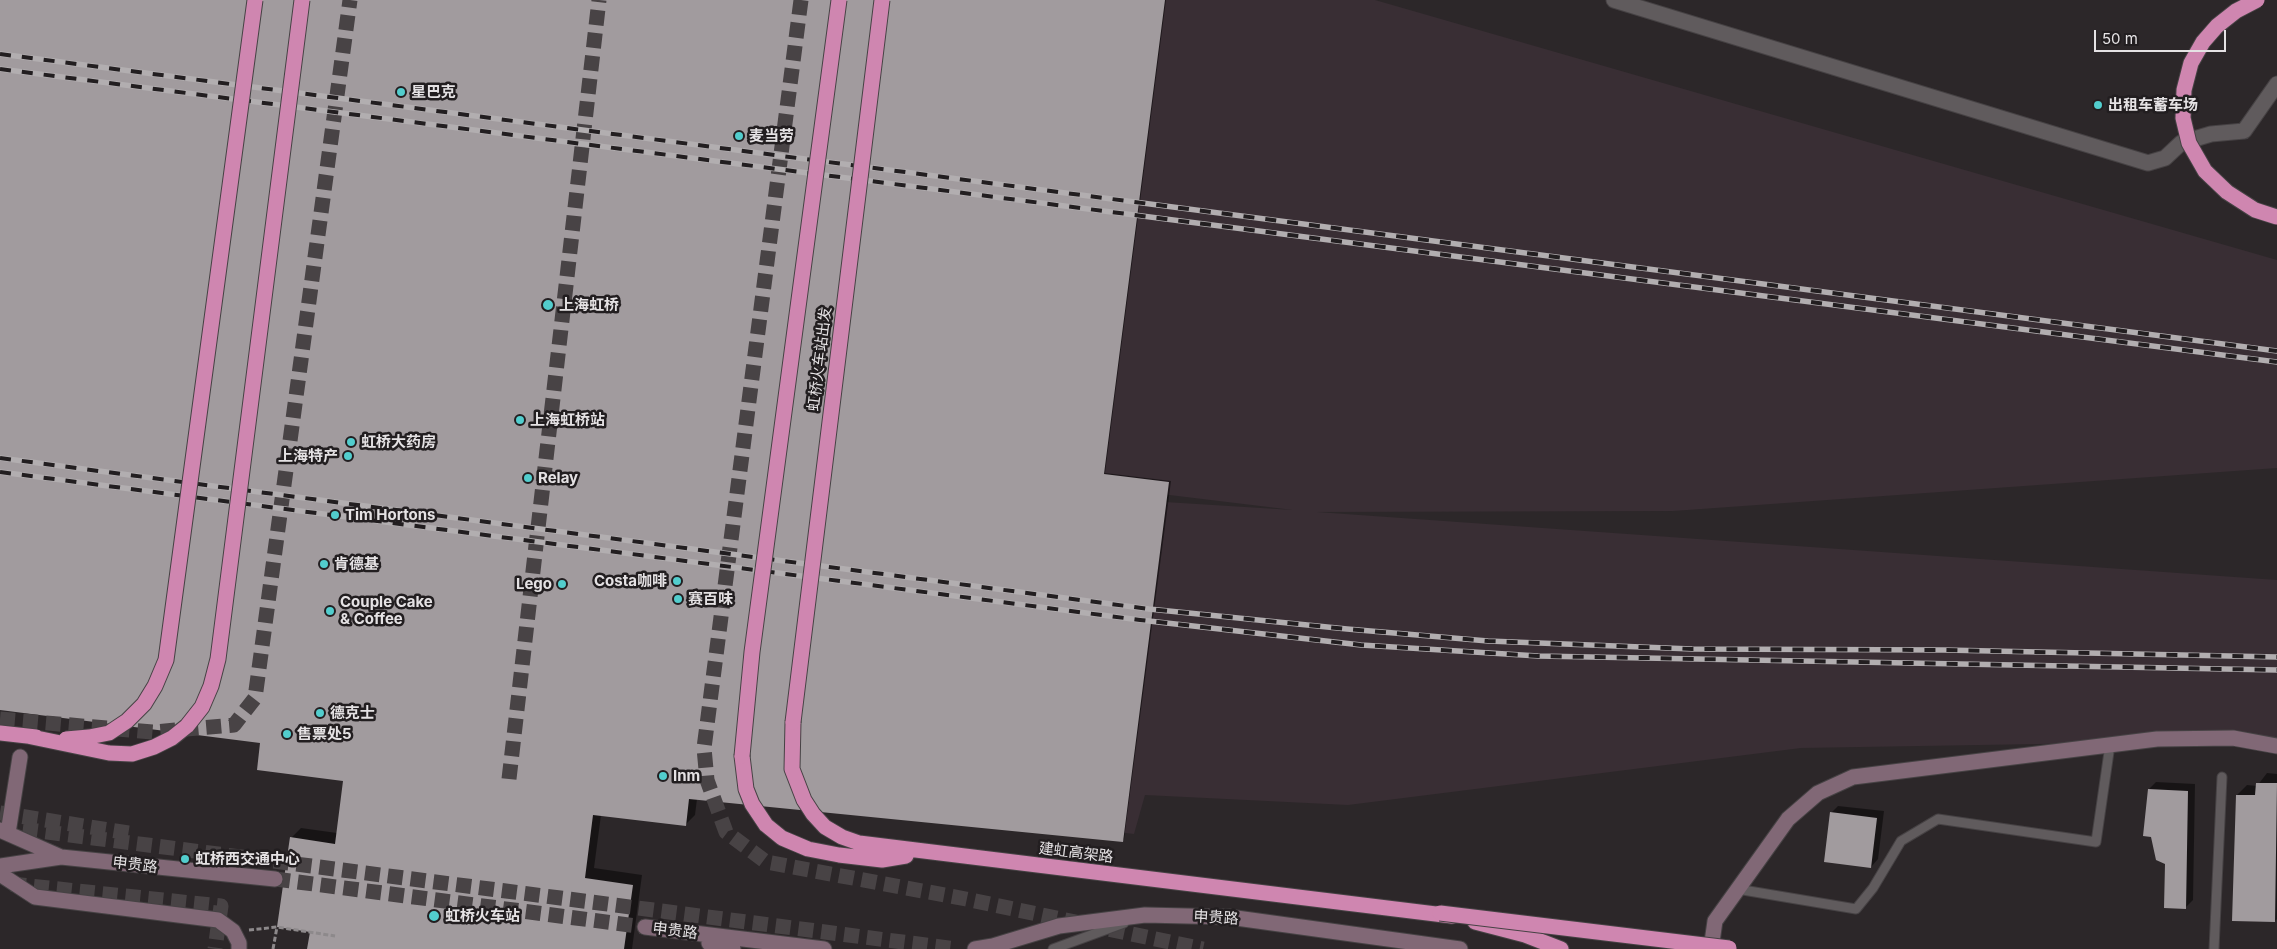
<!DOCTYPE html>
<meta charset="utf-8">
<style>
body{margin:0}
#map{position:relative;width:2277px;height:949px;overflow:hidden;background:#2c2729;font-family:Inter,sans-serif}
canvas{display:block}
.scale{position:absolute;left:2094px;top:30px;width:132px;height:22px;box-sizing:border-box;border:2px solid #e5e2e4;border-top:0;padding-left:6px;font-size:15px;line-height:18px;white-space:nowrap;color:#e5e2e4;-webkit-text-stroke:4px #221e20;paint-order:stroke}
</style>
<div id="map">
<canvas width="2277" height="949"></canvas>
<div class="scale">50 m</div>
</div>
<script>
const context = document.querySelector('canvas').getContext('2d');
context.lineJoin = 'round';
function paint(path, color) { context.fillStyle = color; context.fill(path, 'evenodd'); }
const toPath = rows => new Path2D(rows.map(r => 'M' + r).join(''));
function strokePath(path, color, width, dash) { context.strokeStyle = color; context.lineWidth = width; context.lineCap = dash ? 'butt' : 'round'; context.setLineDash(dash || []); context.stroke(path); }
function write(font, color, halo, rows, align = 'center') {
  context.font = font + ' Inter,"Noto Sans SC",sans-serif'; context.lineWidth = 5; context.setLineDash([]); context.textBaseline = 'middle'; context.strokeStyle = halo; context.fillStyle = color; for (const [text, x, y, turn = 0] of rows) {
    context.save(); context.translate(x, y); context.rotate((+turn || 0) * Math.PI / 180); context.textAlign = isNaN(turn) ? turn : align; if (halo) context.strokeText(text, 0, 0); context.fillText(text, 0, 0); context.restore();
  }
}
const built = toPath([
 [0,0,1375,0,2277,260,2277,468,1673,511,1317,512,2277,580,2277,740,1801,748,1348,805,1145,795,1134,834,0,697,1165,502,1293,510,0,353]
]);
const shadow = toPath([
 [0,0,1166,0,1105,473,1171,481,1124,839,1122,841,697,799,695,815,685,825,601,815,594,868,642,875,632,949,309,949,311,930,291,838,301,828,337,833,344,780,262,739,0,709],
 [2267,773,2277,774,2277,919,2275,921,2237,795,2247,785,2257,786],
 [2156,782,2195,784,2193,900,2185,908,2149,789],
 [1838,806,1884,811,1878,859,1871,867,1831,813]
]);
const building = toPath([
 [0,0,1165,0,1104,474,1169,482,1123,842,689,799,686,826,593,815,585,878,633,885,624,949,307,949,310,932,277,927,290,837,335,844,343,781,257,770,260,743,0,710],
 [2256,783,2277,783,2275,922,2232,921,2236,795,2255,795],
 [2148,789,2188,791,2186,909,2164,908,2165,864,2156,860,2151,837,2143,836],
 [1830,812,1877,818,1871,868,1824,862]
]);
const streetTunnel = toPath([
 [801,0,704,748,707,780,726,832,766,862,966,899,1203,949],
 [0,719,153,732,234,725,255,698,350,0],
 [509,779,599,0]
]);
const secondaryTunnel = toPath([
 [0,813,136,834],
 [0,826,957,949],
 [275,879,645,927],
 [11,884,221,906,215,949]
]);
const path = toPath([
 [249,930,277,927,335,936],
 [273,949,277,927]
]);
const lane = toPath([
 [1737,889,1856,909,1873,888,1901,841,1938,819,2096,842,2110,745],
 [1053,949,1124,923],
 [2214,949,2222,777]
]);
const street = toPath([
 [1614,0,2148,163,2165,158,2181,143,2211,134,2244,131,2277,84]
]);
const secondary = toPath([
 [0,830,61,857,275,879],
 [8,833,20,757],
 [0,866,61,857],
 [0,874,35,897,218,920,233,931,239,943,239,949],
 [645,927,824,949],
 [709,943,733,949],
 [975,949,993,946,1059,926,1145,915,1229,917,1460,949],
 [1711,949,1715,921,1788,819,1818,793,1853,777,2157,739,2233,738,2277,746]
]);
const highway = toPath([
 [793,722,792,769,804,800,813,814,825,827,842,837,859,843,1452,916],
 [742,756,746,789,752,804,766,825,782,838,808,849,839,855,882,860,906,856],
 [1475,922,1525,935,1561,949]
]);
const rail = toPath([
 [0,54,2277,351],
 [0,69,2277,362],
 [0,458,1149,609,1347,629,1488,641,1692,649,1944,650,2277,657],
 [0,472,1140,620,1361,645,1538,656,2277,670]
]);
const highwayBridge = toPath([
 [2257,0,2236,11,2217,26,2203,42,2191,63,2184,90,2183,118,2189,143,2205,171,2227,192,2255,210,2277,217],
 [793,722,882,0],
 [0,733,36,737],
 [27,736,109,753,132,754,154,747,172,738,187,726,202,707,211,686,218,659,302,0],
 [66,739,89,737,109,733,127,721,144,704,155,686,166,660,255,0],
 [742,756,752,652,839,0],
 [1440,913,1729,948]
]);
const markers = [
 [401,92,5,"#52cdcd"],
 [2098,105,5,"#52cdcd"],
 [739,136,5,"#52cdcd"],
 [548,305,6,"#52cdcd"],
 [520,420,5,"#52cdcd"],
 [351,442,5,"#52cdcd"],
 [348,456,5,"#52cdcd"],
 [528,478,5,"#52cdcd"],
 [335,515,5,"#52cdcd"],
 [324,564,5,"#52cdcd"],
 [677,581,5,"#52cdcd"],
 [562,584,5,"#52cdcd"],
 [678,599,5,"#52cdcd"],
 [330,611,5,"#52cdcd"],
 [320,713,5,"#52cdcd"],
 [287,734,5,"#52cdcd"],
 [663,776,5,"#52cdcd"],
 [185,859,5,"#52cdcd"],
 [434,916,6,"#52cdcd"]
];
const poiNames = [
 ["星巴克",411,92],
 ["出租车蓄车场",2108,105],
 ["麦当劳",749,136],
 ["上海虹桥",559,305],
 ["上海虹桥站",530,420],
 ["虹桥大药房",361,442],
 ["上海特产",338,456,"right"],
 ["Relay",538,478],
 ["Tim Hortons",345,515],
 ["肯德基",334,564],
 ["Costa咖啡",667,581,"right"],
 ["Lego",552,584,"right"],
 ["赛百味",688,599],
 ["Couple Cake",340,602],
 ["& Coffee",340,619],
 ["德克士",330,713],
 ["售票处5",297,734],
 ["Inm",673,776],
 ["虹桥西交通中心",195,859],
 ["虹桥火车站",445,916]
];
const streetNames = [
 ["虹桥火车站出发",820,359,-83],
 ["建虹高架路",1076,853,7],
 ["申贵路",135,865,7],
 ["申贵路",1216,918,3],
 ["申贵路",675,931,7]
];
paint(built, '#392e34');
paint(shadow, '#0007');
paint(building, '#a19b9e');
strokePath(streetTunnel, '#484345', 15, [15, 8]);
strokePath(secondaryTunnel, '#484345', 15, [15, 8]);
strokePath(lane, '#464244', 11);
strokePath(street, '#464244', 17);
strokePath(secondary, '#464244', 17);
strokePath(highway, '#464244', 17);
strokePath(path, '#8d898b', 3, [5, 2.5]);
strokePath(lane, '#605b5d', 9);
strokePath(street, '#605b5d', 15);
strokePath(secondary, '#816876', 15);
strokePath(highway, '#cf86b0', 15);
strokePath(rail, '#b2aeb0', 5.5);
strokePath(rail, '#221e20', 4, [11]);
strokePath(highwayBridge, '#464244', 17, []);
strokePath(highwayBridge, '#cf86b0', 15);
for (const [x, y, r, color] of markers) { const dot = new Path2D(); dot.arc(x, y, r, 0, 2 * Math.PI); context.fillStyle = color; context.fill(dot); strokePath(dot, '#221e20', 2); }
write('bold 15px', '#e5e2e4', '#221e20', poiNames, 'left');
write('15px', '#e5e2e4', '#221e20', streetNames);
</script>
